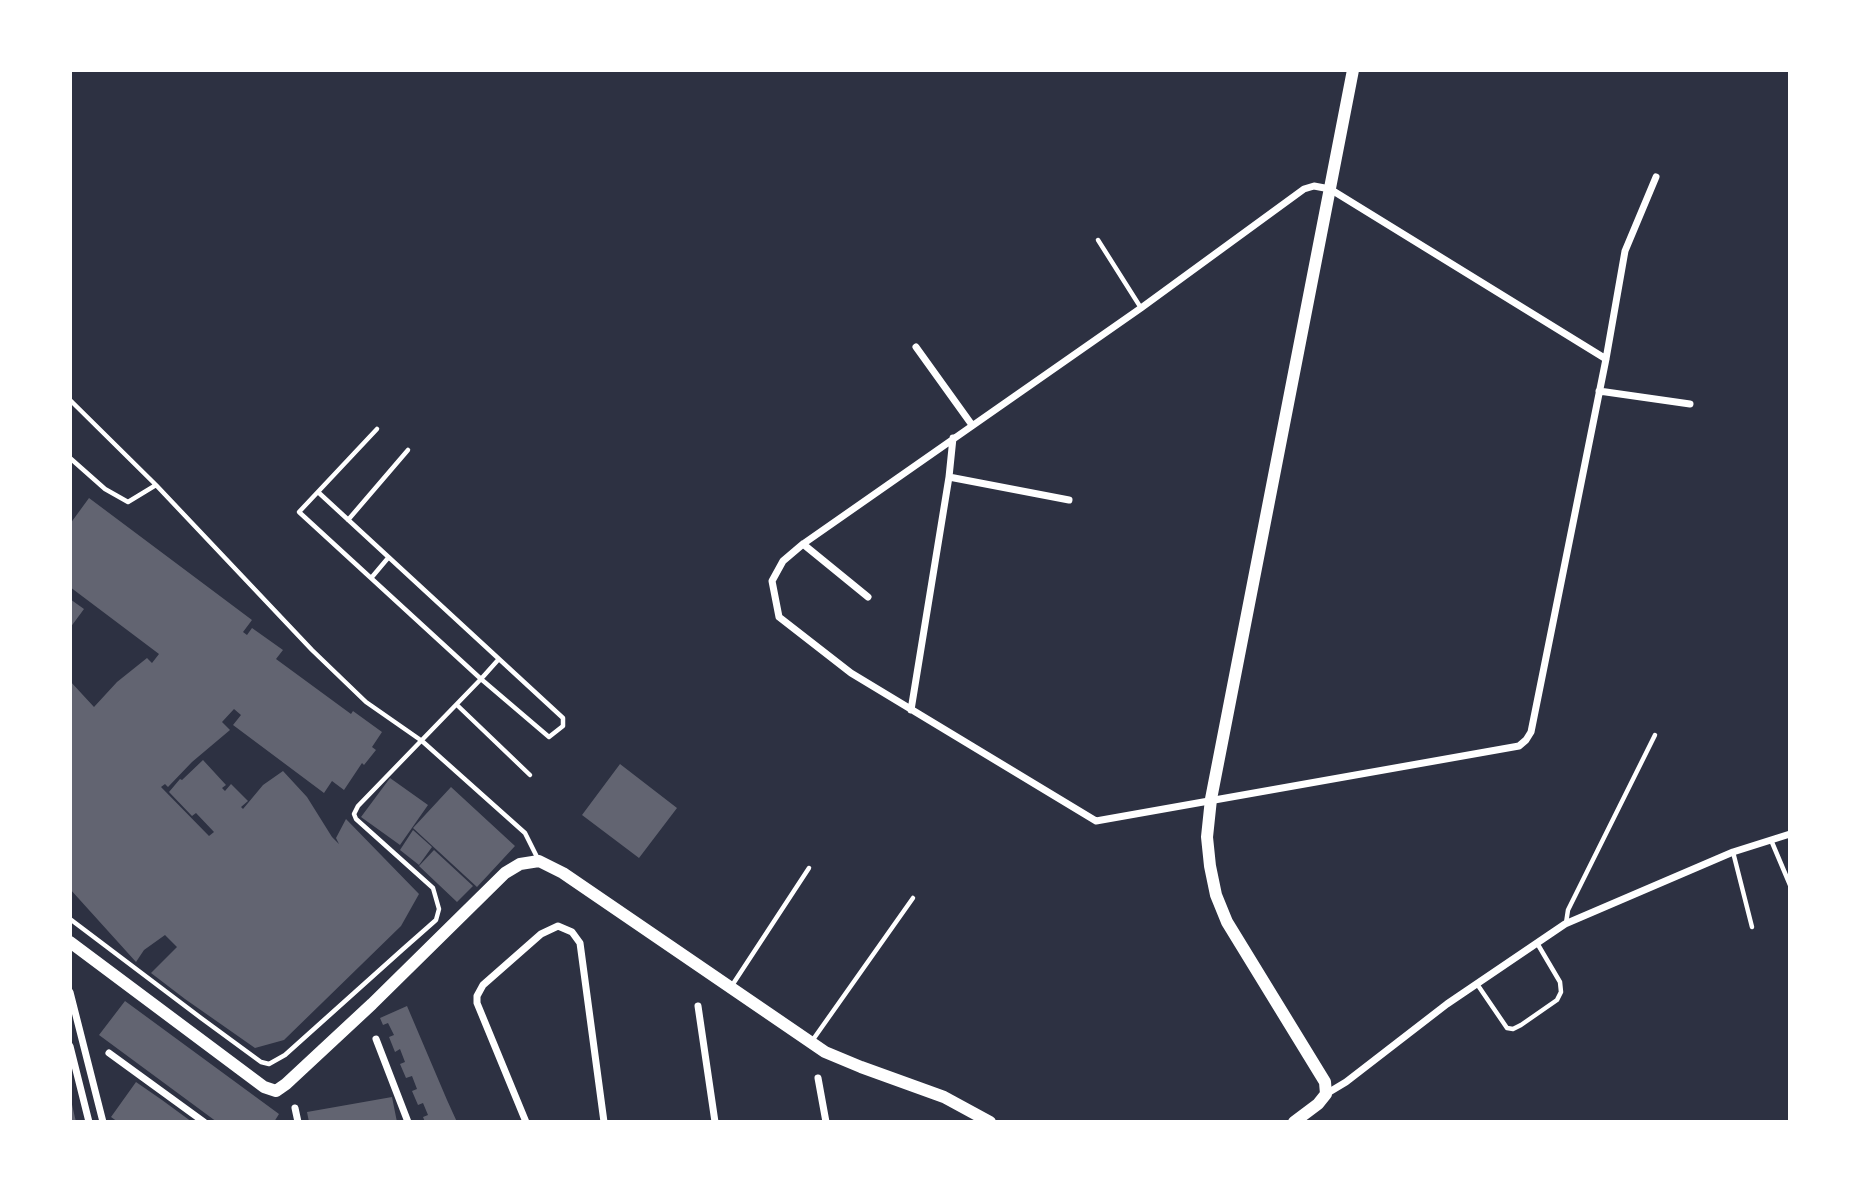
<!DOCTYPE html>
<style>
body{margin:0}
#map{position:relative;width:1860px;height:1192px;overflow:hidden;background:#2d3142;font-family:"Archivo Narrow",sans-serif}
canvas{display:block}
.frame{position:absolute;inset:0;border:72px solid #fff;pointer-events:none}
</style>
<div id="map">
<canvas width="1860" height="1192"></canvas>
<div class="frame"></div>
</div>
<script>
const context = document.querySelector('canvas').getContext('2d');
context.lineJoin = 'round';
function paint(path, color) { context.fillStyle = color; context.fill(path, 'evenodd'); }
const toPath = rows => new Path2D(rows.map(r => 'M' + r).join(''));
function strokePath(path, color, width, dash) { context.strokeStyle = color; context.lineWidth = width; context.lineCap = dash ? 'butt' : 'round'; context.setLineDash(dash || []); context.stroke(path); }
const building = toPath([
 [89,498,252,620,243,632,247,635,252,628,283,650,276,659,351,714,353,711,382,732,372,747,376,750,364,765,362,763,344,790,332,781,324,793,233,725,241,715,234,709,222,722,230,730,192,762,168,787,165,784,161,787,209,836,214,832,196,813,192,816,169,792,180,779,182,780,203,760,226,785,222,788,225,791,231,784,248,801,241,807,243,809,263,785,283,771,307,797,332,837,339,844,336,838,346,819,419,894,401,926,284,1040,255,1048,185,999,151,973,177,947,165,935,144,950,136,962,70,889,70,681,94,707,117,682,147,658,152,663,159,654,70,587,70,524],
 [70,599,84,609,70,628],
 [620,764,677,808,639,858,582,815],
 [390,778,428,805,400,845,361,817],
 [451,787,515,846,477,887,413,828],
 [413,830,432,847,419,865,400,850],
 [434,850,473,886,457,902,419,866],
 [125,1001,279,1114,274,1122,217,1122,99,1035],
 [407,1006,447,1100,457,1122,425,1122,423,1117,428,1115,423,1103,418,1105,412,1091,417,1089,412,1076,406,1078,400,1064,405,1062,400,1049,395,1052,389,1037,394,1035,388,1023,383,1025,380,1018],
 [136,1082,162,1100,192,1122,118,1122,111,1117],
 [392,1097,397,1122,309,1122,307,1112],
 [70,1100,71,1100,76,1122,70,1122]
]);
const service = toPath([
 [1098,240,1141,308],
 [70,400,156,485],
 [377,429,299,512,481,679,498,660],
 [70,458,105,489,128,502,156,485,312,650,366,702,422,741,525,833,538,859],
 [348,520,408,450],
 [372,577,388,558],
 [457,705,530,775],
 [1771,840,1790,885],
 [1733,852,1752,927],
 [70,919,201,1018,261,1062,269,1064,285,1055,402,950,436,920,439,909,433,888,356,819,354,814,358,806,481,679,549,737,563,726,563,718,318,492],
 [1566,923,1568,910,1655,735],
 [1477,984,1507,1028,1513,1029,1521,1025,1557,1000,1561,992,1560,982,1537,943],
 [731,987,809,868],
 [812,1041,913,898]
]);
const minor = toPath([
 [916,347,972,425],
 [1606,359,1330,189,1314,186,1304,189,1141,308,803,544,783,561,772,581,779,617,851,673,1096,821,1519,746,1526,740,1531,732,1606,359,1625,251,1656,177],
 [1599,391,1690,404],
 [949,477,1069,500],
 [803,544,868,597],
 [911,710,949,477,953,438],
 [70,992,103,1122],
 [698,1006,715,1122],
 [376,1039,408,1122],
 [70,1046,89,1122],
 [109,1053,204,1122],
 [818,1078,826,1122],
 [1326,1094,1346,1082,1447,1004,1565,924,1733,852,1790,834],
 [295,1108,298,1122],
 [526,1122,477,1003,477,996,483,985,541,934,558,926,572,932,580,943,604,1122]
]);
const secondary = toPath([
 [70,942,264,1087,276,1091,286,1084,372,1004,505,873,520,864,539,861,563,873,825,1052,861,1067,944,1097,990,1122],
 [1294,1122,1318,1104,1326,1094,1325,1082,1227,922,1216,895,1210,866,1207,837,1211,799,1353,70]
]);
paint(building, '#626471');
strokePath(service, '#fff', 4.5);
strokePath(minor, '#fff', 7);
strokePath(secondary, '#fff', 12);
</script>
